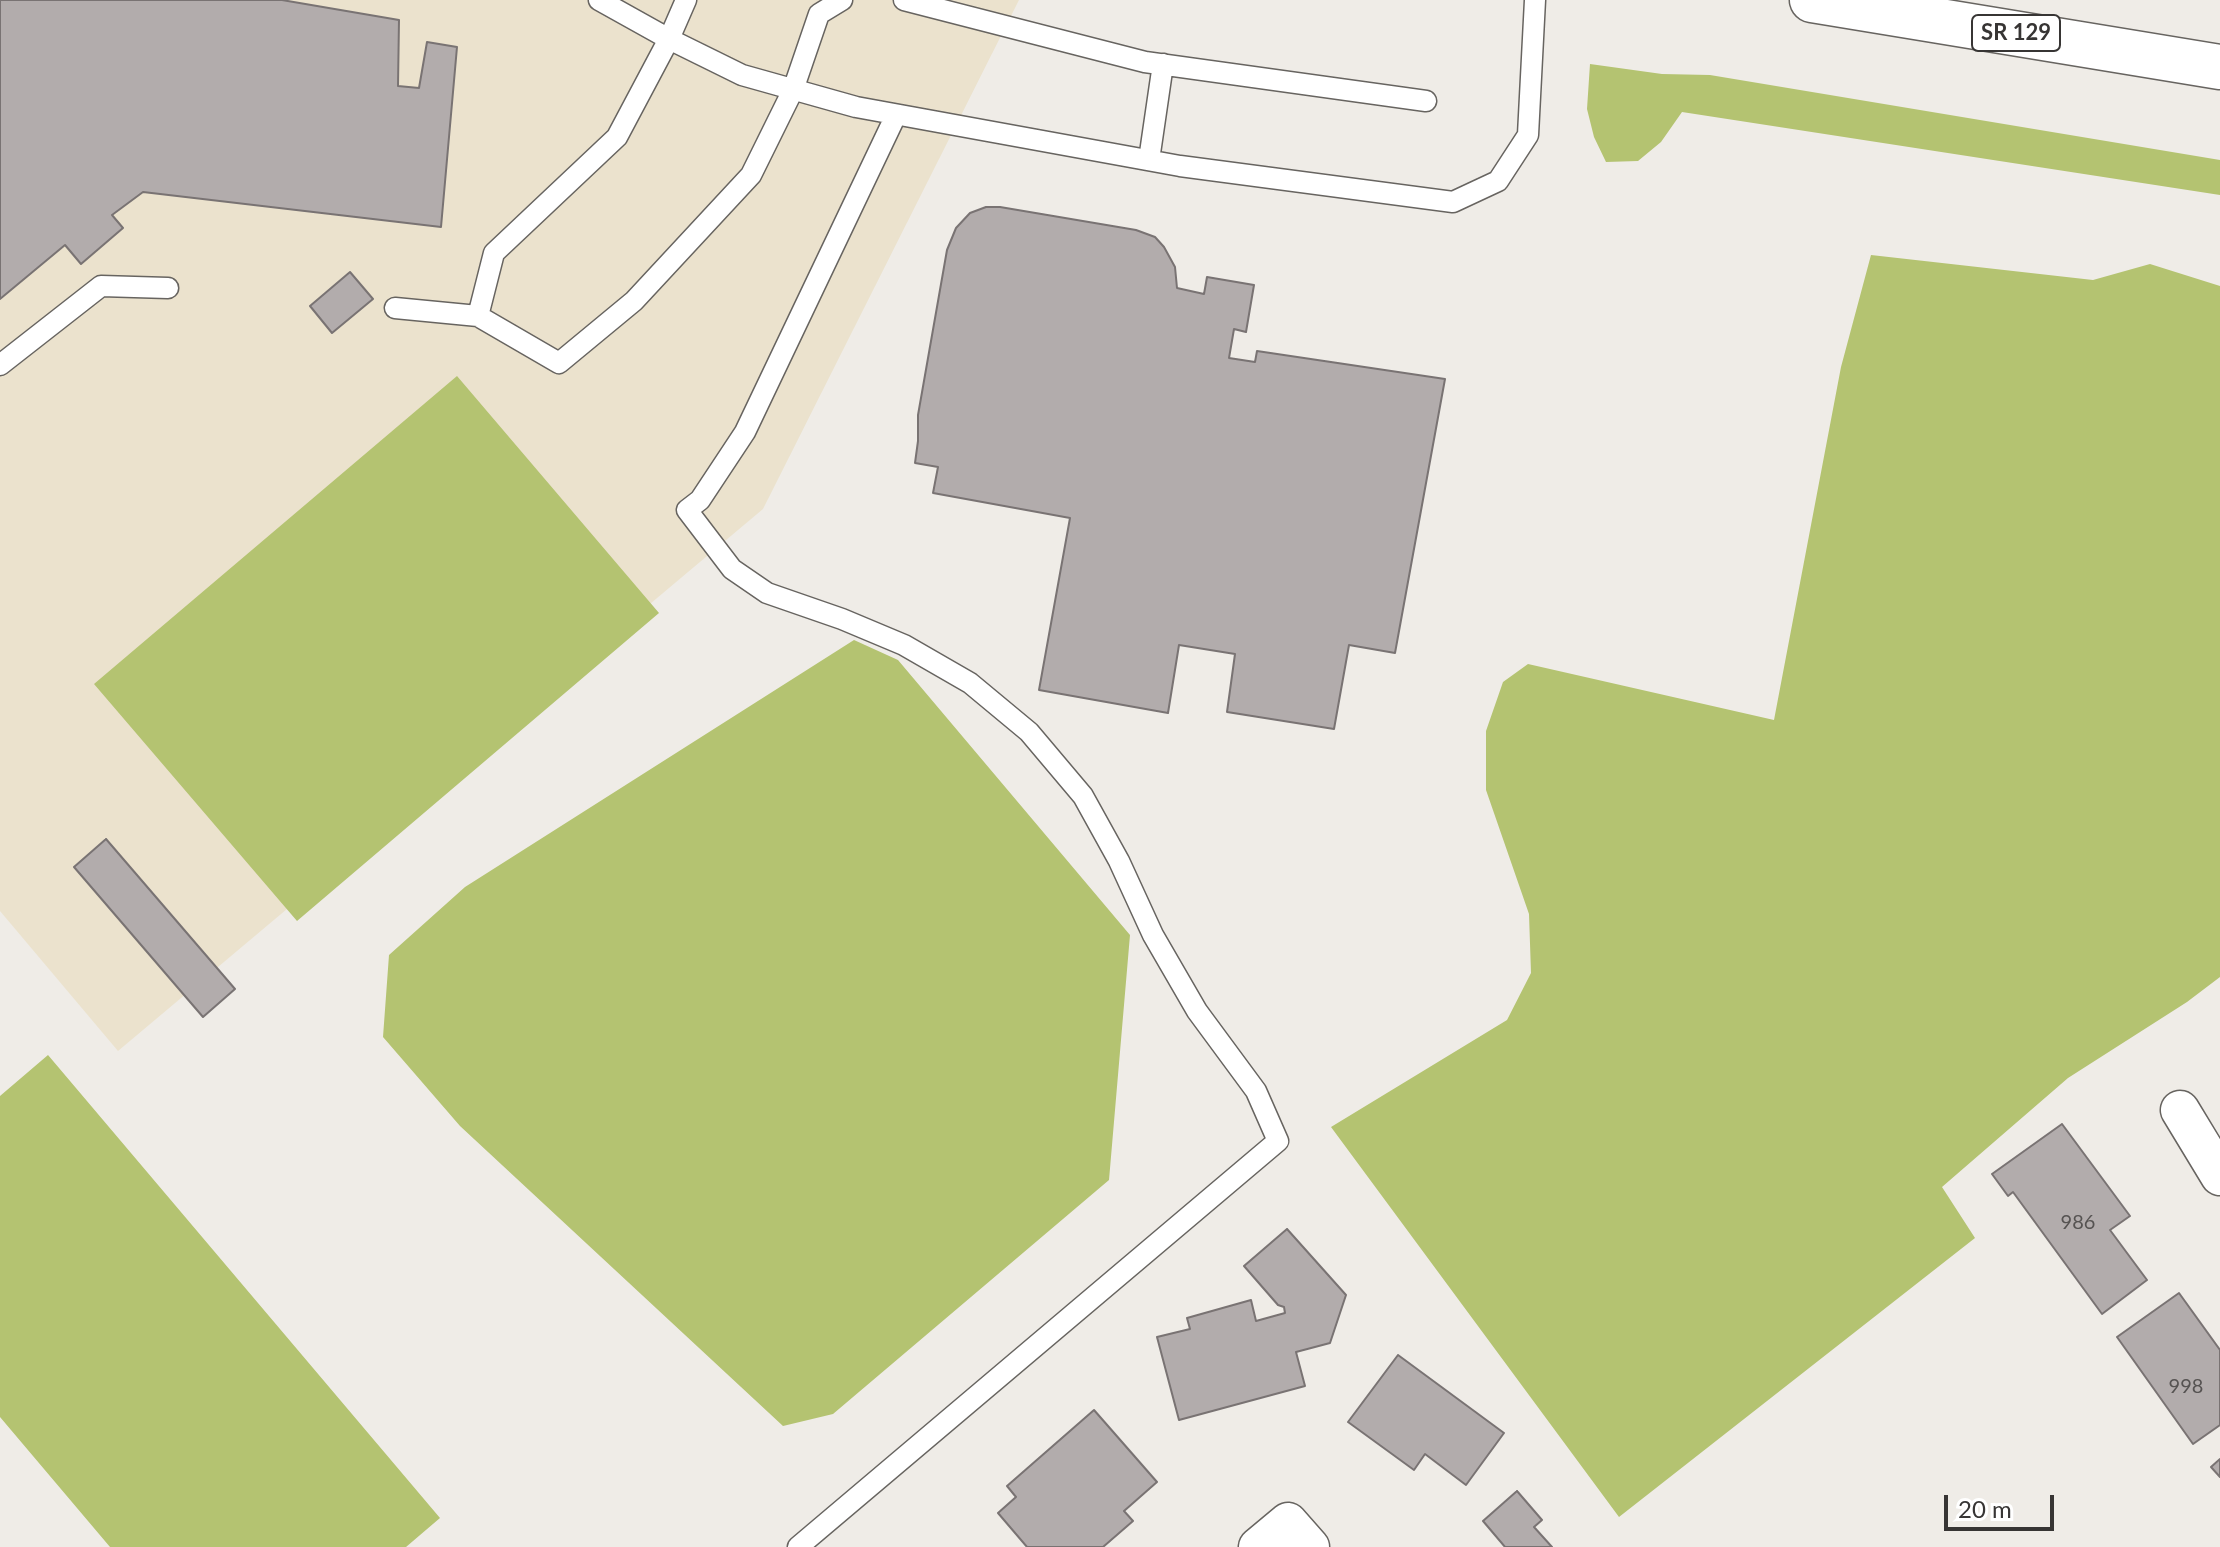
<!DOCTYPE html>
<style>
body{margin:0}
#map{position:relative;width:2220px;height:1547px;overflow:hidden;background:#efece7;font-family:Lato,sans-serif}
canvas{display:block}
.scale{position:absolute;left:1944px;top:1495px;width:110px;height:36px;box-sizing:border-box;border:4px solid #373534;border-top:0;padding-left:10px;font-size:24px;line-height:28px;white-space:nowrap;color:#373534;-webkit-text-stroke:6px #fff;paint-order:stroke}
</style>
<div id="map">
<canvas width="2220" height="1547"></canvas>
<div class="scale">20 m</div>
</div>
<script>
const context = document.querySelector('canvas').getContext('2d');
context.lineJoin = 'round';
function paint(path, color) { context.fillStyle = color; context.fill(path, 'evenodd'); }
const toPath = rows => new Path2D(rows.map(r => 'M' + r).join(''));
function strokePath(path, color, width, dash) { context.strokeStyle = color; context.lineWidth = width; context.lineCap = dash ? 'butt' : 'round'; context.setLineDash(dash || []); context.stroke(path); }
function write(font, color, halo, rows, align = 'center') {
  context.font = font + ' Lato,sans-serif'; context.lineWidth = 8; context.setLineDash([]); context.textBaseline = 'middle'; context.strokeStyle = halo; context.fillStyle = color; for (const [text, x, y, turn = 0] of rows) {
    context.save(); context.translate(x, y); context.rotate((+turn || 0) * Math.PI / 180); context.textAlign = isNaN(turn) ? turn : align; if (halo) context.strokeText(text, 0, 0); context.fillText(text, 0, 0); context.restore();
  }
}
const education = toPath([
 [0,0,1019,0,763,509,118,1051,0,911]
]);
const green = toPath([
 [1590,64,1662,74,1710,75,2220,160,2220,195,1682,112,1661,142,1638,161,1606,162,1594,137,1587,109],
 [1871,255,2093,280,2150,264,2220,286,2220,977,2187,1002,2068,1078,1942,1187,1975,1238,1619,1517,1331,1127,1507,1020,1531,973,1529,914,1486,790,1486,731,1503,682,1528,664,1774,720,1841,367],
 [457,376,659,613,297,921,94,684],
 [854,640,898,660,1130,935,1109,1180,833,1414,783,1426,460,1126,383,1037,389,955,465,887],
 [48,1055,440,1518,406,1547,110,1547,0,1417,0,1096]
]);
const building = toPath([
 [0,0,282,0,399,20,398,86,419,88,427,42,457,47,441,227,143,192,112,215,123,228,81,264,65,245,0,299,0,0],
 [986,207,1000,207,1136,230,1155,237,1164,247,1175,267,1177,288,1204,294,1207,277,1254,285,1246,332,1234,329,1229,358,1255,362,1257,351,1445,379,1395,653,1349,645,1334,729,1227,712,1235,654,1179,645,1168,713,1039,690,1070,518,933,493,938,467,915,463,918,441,918,415,947,250,956,228,970,213,986,207],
 [350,272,373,299,332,333,310,306,350,272],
 [106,839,235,989,203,1017,74,867,106,839],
 [2062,1124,2130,1216,2110,1230,2147,1280,2102,1314,2013,1192,2008,1196,1992,1174,2062,1124],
 [1287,1229,1346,1295,1330,1343,1296,1352,1305,1386,1179,1420,1157,1337,1190,1329,1187,1318,1251,1300,1256,1321,1285,1313,1284,1307,1278,1305,1244,1266,1287,1229],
 [2179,1293,2220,1350,2220,1425,2193,1444,2117,1337,2179,1293],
 [1398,1355,1504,1433,1466,1485,1425,1454,1414,1470,1348,1422,1398,1355],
 [1094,1410,1157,1482,1124,1511,1133,1521,1103,1547,1027,1547,998,1513,1016,1497,1007,1486,1094,1410],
 [2220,1459,2220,1477,2211,1467,2220,1459],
 [1517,1491,1542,1520,1534,1527,1552,1547,1505,1547,1483,1521,1517,1491]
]);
const lane = toPath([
 [599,0,669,39,742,75,856,107,1180,166,1453,202,1498,181,1528,135,1535,0],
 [686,0,669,39,617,137,494,253,478,316,559,363,634,301,751,175,793,90,819,14,842,0],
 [904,0,1145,62,1426,101],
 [1149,160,1163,64],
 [395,308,478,316],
 [0,365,101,286,168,288],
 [798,1547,1278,1141,1256,1091,1197,1011,1153,935,1119,861,1083,796,1029,732,970,683,904,645,842,619,767,593,732,569,687,510,700,500,745,432,896,115]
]);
const street = toPath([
 [2180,1110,2220,1176],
 [1258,1547,1288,1522,1310,1547]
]);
const primary = toPath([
 [1812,0,2220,67]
]);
const numberNames = [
 ["986",2078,1223],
 ["998",2186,1387]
];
const shields = [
 [2016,33,88]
];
const shieldNames = [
 ["SR 129",2016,33]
];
paint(education, '#ebe2cd');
paint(green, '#b4c371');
paint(building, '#b2acac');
strokePath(building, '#797373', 2);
strokePath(lane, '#676460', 23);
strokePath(street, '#676460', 41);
strokePath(primary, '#676460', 47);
strokePath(lane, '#fff', 20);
strokePath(street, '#fff', 38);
strokePath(primary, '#fff', 44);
write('20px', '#565352', null, numberNames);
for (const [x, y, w] of shields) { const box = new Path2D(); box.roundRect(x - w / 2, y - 18, w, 36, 6); context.fillStyle = '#fff'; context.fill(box); strokePath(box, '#373534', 2); }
write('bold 22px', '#373534', null, shieldNames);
</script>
